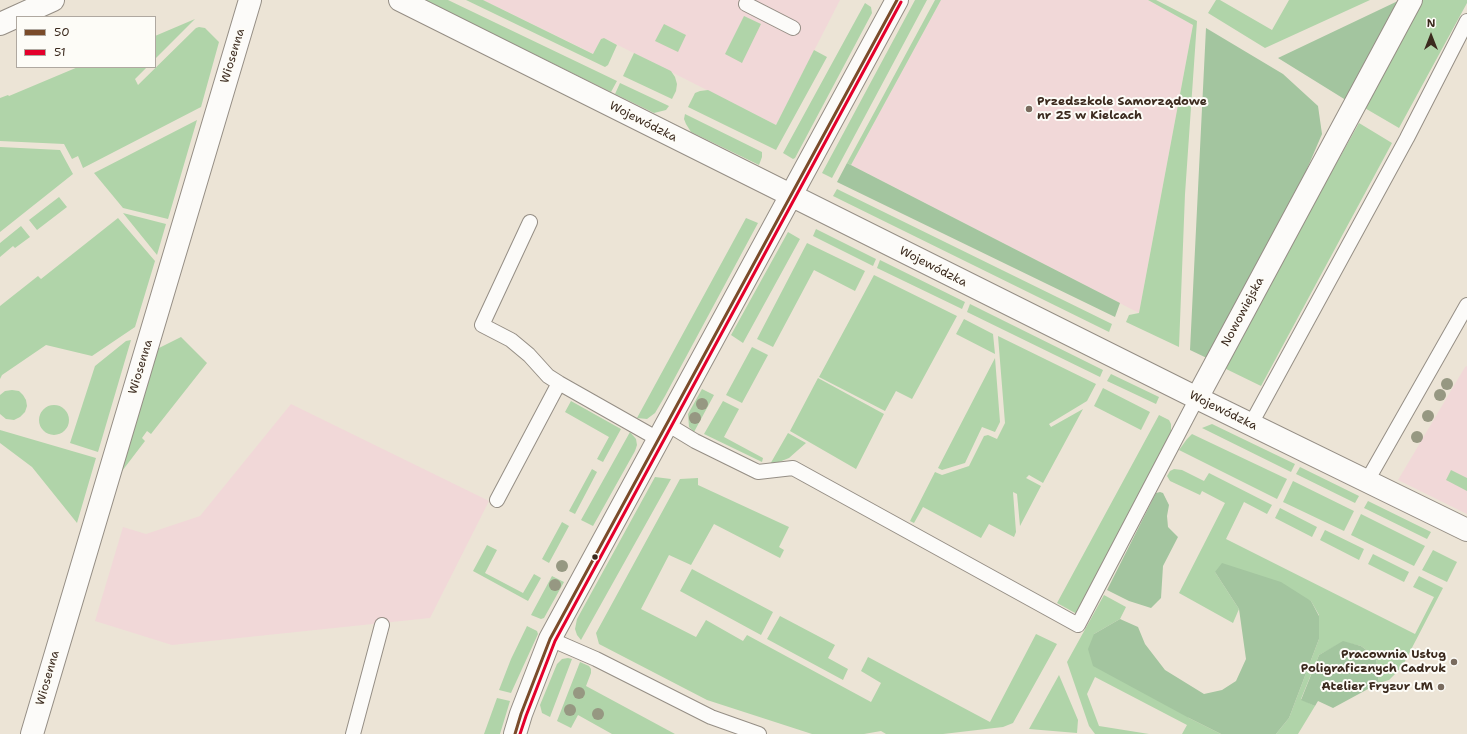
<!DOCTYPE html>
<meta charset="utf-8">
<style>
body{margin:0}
#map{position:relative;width:1467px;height:734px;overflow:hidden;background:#ece4d6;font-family:"Shantell Sans",sans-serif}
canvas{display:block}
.legend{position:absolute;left:16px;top:16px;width:140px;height:52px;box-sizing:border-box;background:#fdfcf7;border:1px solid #afa8a0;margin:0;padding:5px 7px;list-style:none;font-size:12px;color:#3b2a1e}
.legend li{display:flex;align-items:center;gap:8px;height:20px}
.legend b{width:20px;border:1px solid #afa8a0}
.north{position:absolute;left:1411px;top:16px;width:40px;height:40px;-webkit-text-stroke:3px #fdfcf7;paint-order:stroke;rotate:0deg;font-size:11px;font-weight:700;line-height:16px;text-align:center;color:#3b2a1e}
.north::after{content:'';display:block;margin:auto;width:14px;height:18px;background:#3b2a1e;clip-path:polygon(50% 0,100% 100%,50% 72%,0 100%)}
</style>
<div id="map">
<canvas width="1467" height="734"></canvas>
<ul class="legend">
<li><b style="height:5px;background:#7a4b2a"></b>50</li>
<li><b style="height:5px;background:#e4002b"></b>51</li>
</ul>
<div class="north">N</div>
</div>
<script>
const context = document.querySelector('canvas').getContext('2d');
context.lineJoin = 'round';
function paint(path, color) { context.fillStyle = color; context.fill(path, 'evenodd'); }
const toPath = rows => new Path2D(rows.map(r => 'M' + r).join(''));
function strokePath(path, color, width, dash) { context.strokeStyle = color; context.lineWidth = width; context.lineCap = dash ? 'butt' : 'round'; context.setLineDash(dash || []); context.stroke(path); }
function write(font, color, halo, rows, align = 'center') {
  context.font = font + ' "Shantell Sans",sans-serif'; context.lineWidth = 4; context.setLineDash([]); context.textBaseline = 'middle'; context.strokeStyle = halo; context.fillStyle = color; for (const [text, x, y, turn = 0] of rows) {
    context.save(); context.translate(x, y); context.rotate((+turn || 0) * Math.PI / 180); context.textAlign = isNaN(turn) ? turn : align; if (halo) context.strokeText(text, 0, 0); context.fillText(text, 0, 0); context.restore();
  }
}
const built = toPath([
 [483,0,840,0,776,125,604,38,601,39,594,54],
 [941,0,1148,0,1193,25,1139,313,851,165],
 [1467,366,1467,514,1398,480,1465,367],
 [291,404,489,501,430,618,172,645,95,621,123,527,146,534,200,516]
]);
const green = toPath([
 [424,0,448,0,617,81,611,92],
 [466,0,483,0,593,54,601,39,604,38,617,45,608,65,605,67],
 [915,0,927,0,832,178,822,173],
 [935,0,941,0,851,165,847,163],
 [1148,0,1156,0,1197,21,1185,194,1179,347,1126,322,1129,315,1139,313,1193,25],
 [1216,0,1220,0,1272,30,1289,0,1370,0,1265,48,1208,13],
 [1420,0,1467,0,1467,3,1399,128,1363,107],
 [865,3,871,7,872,13,795,158,793,159,783,153],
 [744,16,761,24,742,63,725,54],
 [195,19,155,59,155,36],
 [664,24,686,35,678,52,655,41],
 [199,27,205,28,219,42,201,107,83,168,78,156,72,159,64,144,0,141,0,98,8,95,9,96,78,67,147,67,135,79,138,85,196,28],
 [814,50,827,57,776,150,688,107,695,93,700,91,708,90,776,125],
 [634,53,671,71,675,77,677,84,676,91,672,99,623,76],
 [620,83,669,106,666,110,654,113,615,94],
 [685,114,762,152,762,157,759,165,691,132,686,124,684,119],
 [197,120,168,219,123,208,94,173],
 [1359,123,1392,143,1261,386,1222,367],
 [0,147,60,150,73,174,0,232],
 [837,189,1112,324,1109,332,833,196],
 [59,197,67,207,37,230,29,220],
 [123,213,166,224,157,255],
 [118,218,155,261,135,327,92,356,46,345,2,375,0,379,0,306,38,276,41,279],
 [746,218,758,223,665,396,655,413,647,419,637,418],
 [21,226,30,237,15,248,13,246,0,257,0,243],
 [816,229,876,259,873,266,813,236],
 [788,232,800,239,743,343,731,335],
 [807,243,865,271,855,291,814,270,773,347,757,339],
 [880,260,965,302,962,309,877,268],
 [874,275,957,316,912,399,896,391,885,411,819,377],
 [970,304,1103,370,1100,377,967,312],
 [964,319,993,334,995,354,956,334],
 [998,336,1096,384,1087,401,1049,424,1051,427,1083,409,1043,483,1029,475,1026,478,1041,486,1020,526,1017,494,1013,492,1016,532,1014,537,989,524,981,538,923,507,914,523,910,521,935,472,942,475,969,466,984,436,988,435,997,439,1005,423],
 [181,337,207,363,151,434,147,431,142,438,145,441,119,475,155,350],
 [131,340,98,452,70,443,95,366,126,341],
 [752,347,768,355,742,403,726,395],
 [995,358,1000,422,995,432,982,427,965,463,942,470,938,468],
 [1111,374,1159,397,1156,404,1107,381],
 [818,378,884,414,856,469,790,431],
 [1103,388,1150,412,1141,430,1094,406],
 [702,389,714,395,694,432,689,427,688,414],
 [12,390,19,391,23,395,26,400,27,406,25,412,20,417,14,420,6,419,0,414,0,395,5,391],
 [571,401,621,429,603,462,597,459,609,437,565,412],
 [723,401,739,409,724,437,763,458,762,462,704,434],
 '39 420a15 15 0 1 1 30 0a15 15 0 1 1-30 0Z',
 [1159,415,1169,420,1171,424,1171,432,1166,444,1077,614,1057,603],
 [1212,424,1295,464,1291,472,1202,428],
 [0,430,96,458,77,523,32,467,0,443],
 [630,432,636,439,637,445,635,451,593,526,581,520],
 [788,433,806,443,789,458,769,466],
 [1192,434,1287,479,1277,499,1179,450,1187,439],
 [1300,467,1359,496,1355,503,1296,474],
 [592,469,597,472,575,514,569,511],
 [1174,469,1182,470,1204,481,1209,473,1272,505,1267,514,1244,502,1226,539,1415,634,1434,597,1413,587,1419,576,1443,588,1402,667,1389,680,1379,683,1376,657,1361,646,1343,642,1319,655,1301,699,1315,706,1298,734,1276,734,1289,718,1319,639,1319,615,1311,601,1215,572,1239,609,1233,623,1179,593,1225,503,1202,491,1200,495,1170,481,1167,476,1170,471],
 [1451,470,1467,478,1467,491,1446,480],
 [655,477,671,479,581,640,577,635,575,629,577,619],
 [698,478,698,485,789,527,779,547,784,550,780,558,714,524,691,565,669,555,641,609,696,637,706,620,743,641,747,635,871,702,881,683,861,671,868,657,990,722,1036,634,1057,644,1013,723,1003,727,943,734,886,734,881,731,864,734,812,734,707,700,599,644,596,633,680,479],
 [1293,481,1354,511,1344,531,1283,502],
 [1368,501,1431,532,1427,539,1364,508],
 [1280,508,1317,527,1312,537,1275,518],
 [1361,514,1425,546,1414,566,1351,535],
 [562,522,569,526,549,563,542,559],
 [1325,530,1364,549,1359,560,1320,540],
 [487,545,497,550,485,573,523,593,534,574,541,578,528,601,473,571],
 [1433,550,1457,562,1447,582,1422,570],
 [1373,554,1409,572,1404,582,1368,564],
 [692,569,773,612,761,635,680,591],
 [552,576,564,582,544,618,541,619,531,615],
 [1104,595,1126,607,1120,619,1094,634,1189,718,1221,734,1182,734,1187,725,1095,677,1087,694,1099,726,1149,734,1095,734,1089,726,1067,662],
 [780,616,835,645,828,658,848,669,843,680,767,639],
 [527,626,537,631,538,634,511,693,499,690,511,659],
 [568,658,572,659,550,717,542,713,540,705,557,664,562,659],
 [580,662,589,666,591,669,591,673,586,686,675,734,612,734,578,715,571,728,557,721],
 [1059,675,1078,720,1077,733,1029,729],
 [497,698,510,701,500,734,484,734]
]);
const forest = toPath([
 [1400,0,1349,102,1278,58],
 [1206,28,1283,74,1318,106,1322,134,1289,211,1211,360,1190,350],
 [847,163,1120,303,1115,317,837,182],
 [1160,492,1163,493,1169,505,1167,516,1168,527,1178,537,1163,566,1161,598,1151,608,1129,601,1107,590,1156,493],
 [1222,563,1281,582,1311,601,1319,616,1319,639,1289,718,1276,734,1221,734,1189,718,1093,666,1088,649,1094,634,1120,619,1138,627,1145,644,1165,670,1204,694,1222,690,1236,681,1246,659,1239,609,1215,572],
 [1343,641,1361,646,1376,657,1379,683,1333,708,1318,701,1315,706,1301,700,1319,655]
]);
const lane = toPath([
 [746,4,793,28],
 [530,222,482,325,511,340,529,355,548,376,559,383,658,439],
 [667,424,695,441,758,472,793,468,1078,625,1197,398],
 [1251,424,1407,138,1467,21],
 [1367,481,1467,305],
 [497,500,559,383],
 [550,639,596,659,711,717,759,734],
 [353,734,382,625]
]);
const street = toPath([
 [400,0,1197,398,1467,530],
 [0,24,53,0],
 [1197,398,1411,0],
 [32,734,250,0],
 [515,734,521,714,550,639,897,0]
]);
const bus1 = toPath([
 [515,734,521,714,550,639,897,0]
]);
const bus2 = toPath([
 [520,734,526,716,555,641,901,2]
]);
const trees = [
 [1447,384],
 [1440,395],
 [702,404],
 [1428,416],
 [695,418],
 [1417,437],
 [562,566],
 [555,585],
 [579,693],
 [570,710],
 [598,714]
];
const markers = [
 [1029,109,4,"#796b5e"],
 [595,557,3.5,"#3b2a1e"],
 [1454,662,4,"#796b5e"],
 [1441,687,4,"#796b5e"]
];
const streetNames = [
 ["Wiosenna",233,56,-73],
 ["Wojewódzka",643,122,27],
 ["Wojewódzka",933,267,27],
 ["Nowowiejska",1243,312,-62],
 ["Wiosenna",141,367,-73],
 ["Wojewódzka",1223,411,26],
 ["Wiosenna",48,678,-74]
];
const poiNames = [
 ["Przedszkole Samorządowe",1037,102,"left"],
 ["nr 25 w Kielcach",1037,116,"left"],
 ["Pracownia Usług",1446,655],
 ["Poligraficznych Cadruk",1446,669],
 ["Atelier Fryzur LM",1433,687]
];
paint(built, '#f1d8d8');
paint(green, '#b0d4a9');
paint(forest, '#a3c59f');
strokePath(lane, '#958e85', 16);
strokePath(street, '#958e85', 24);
strokePath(lane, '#fcfbf9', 14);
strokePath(street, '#fcfbf9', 22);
strokePath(bus1, '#7a4b2a', 3);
strokePath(bus2, '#e4002b', 3);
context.fillStyle = '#969882';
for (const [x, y] of trees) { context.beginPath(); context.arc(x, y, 6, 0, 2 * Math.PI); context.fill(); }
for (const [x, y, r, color] of markers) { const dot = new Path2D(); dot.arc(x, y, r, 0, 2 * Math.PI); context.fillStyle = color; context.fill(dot); strokePath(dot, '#fdfcf7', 1.5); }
write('12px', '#3b2a1e', '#fdfcf7', streetNames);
write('bold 12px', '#3b2a1e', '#fdfcf7', poiNames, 'right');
</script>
